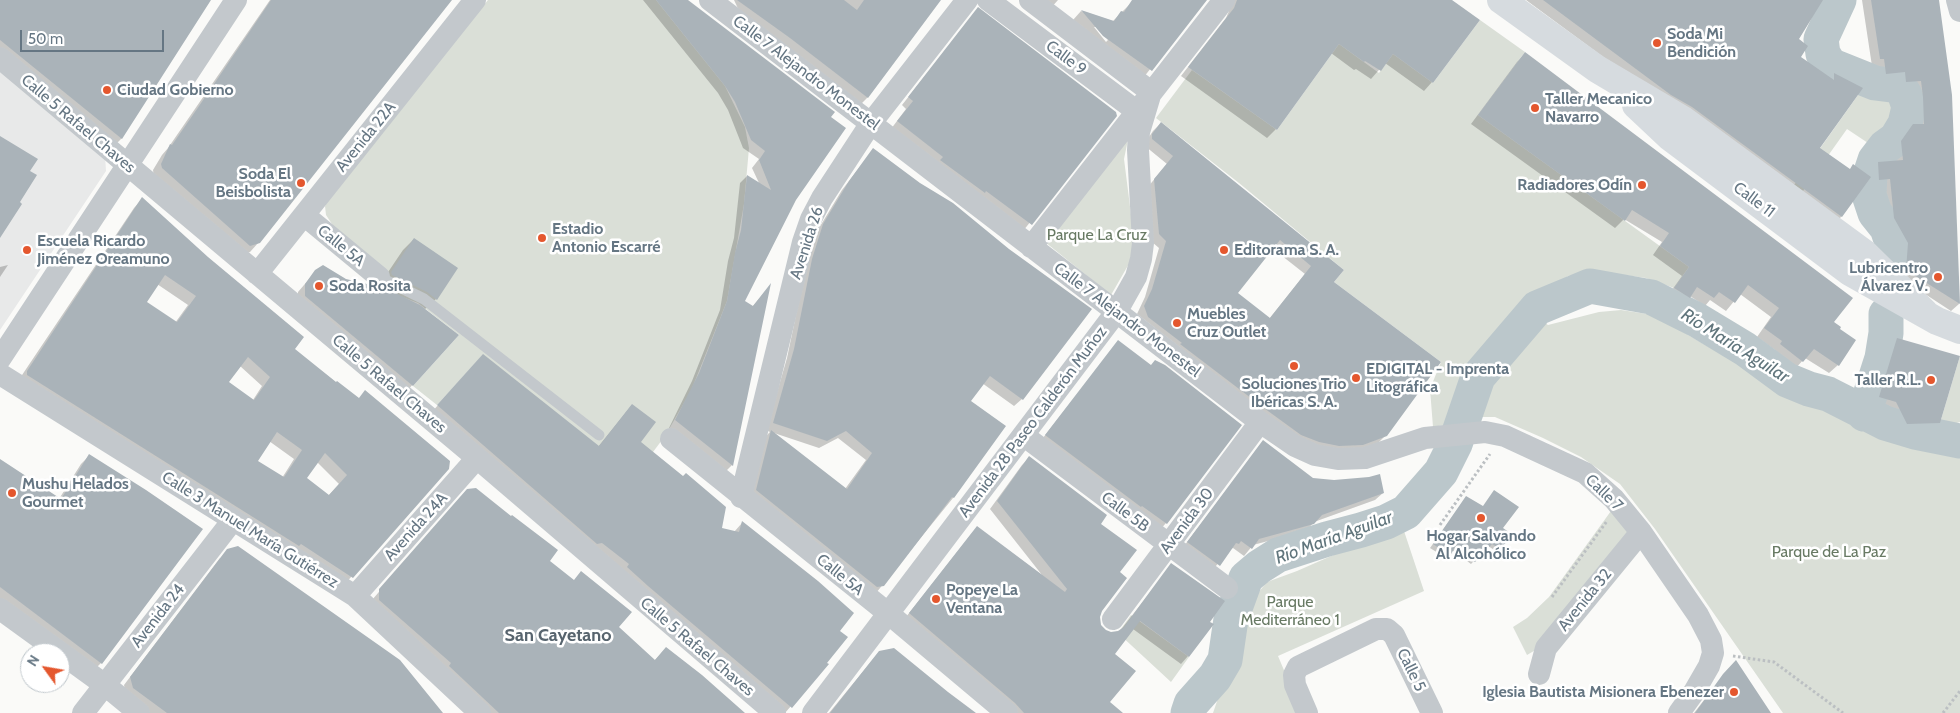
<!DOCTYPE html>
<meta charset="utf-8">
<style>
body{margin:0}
#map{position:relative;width:1960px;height:713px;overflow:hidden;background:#fafaf8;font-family:Cabin,sans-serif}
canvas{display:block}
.north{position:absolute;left:20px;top:643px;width:50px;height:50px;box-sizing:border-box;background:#fff;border:1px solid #c1c8cd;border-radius:50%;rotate:302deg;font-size:14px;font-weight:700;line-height:20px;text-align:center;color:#657683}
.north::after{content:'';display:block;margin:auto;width:18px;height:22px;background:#e4572e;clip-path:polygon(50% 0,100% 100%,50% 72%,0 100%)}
.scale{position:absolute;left:20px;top:30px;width:144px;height:22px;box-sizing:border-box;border:2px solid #657683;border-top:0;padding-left:6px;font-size:15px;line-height:18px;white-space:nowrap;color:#657683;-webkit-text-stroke:4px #fff;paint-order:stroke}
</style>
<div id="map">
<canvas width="1960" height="713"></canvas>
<div class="north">N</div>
<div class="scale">50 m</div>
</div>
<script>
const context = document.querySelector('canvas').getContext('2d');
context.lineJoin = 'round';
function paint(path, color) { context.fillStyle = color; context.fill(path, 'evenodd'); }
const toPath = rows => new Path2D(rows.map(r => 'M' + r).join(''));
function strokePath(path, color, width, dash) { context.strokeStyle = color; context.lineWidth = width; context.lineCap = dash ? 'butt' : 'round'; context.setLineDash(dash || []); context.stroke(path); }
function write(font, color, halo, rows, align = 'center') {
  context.font = font + ' Cabin,sans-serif'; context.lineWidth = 5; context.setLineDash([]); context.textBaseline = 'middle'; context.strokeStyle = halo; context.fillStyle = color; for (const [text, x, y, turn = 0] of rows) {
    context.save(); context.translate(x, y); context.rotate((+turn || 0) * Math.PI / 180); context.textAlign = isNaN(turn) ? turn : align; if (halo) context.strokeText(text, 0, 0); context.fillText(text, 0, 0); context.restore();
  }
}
const built = toPath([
 [0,69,105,155,106,171,0,330]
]);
const green = toPath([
 [488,0,656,0,725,86,745,127,749,148,744,204,727,301,691,391,665,436,635,476,483,355,437,405,413,386,459,335,418,303,373,286,326,215,325,206,338,183],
 [1480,20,1525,52,1478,115,1689,267,1674,288,1646,278,1602,272,1568,276,1524,308,1548,325,1599,312,1621,310,1654,315,1767,381,1858,424,1960,450,1960,713,1783,713,1655,529,1620,484,1581,457,1543,438,1495,417,1475,417,1487,381,1473,370,1467,379,1459,397,1455,423,1433,427,1430,389,1441,362,1334,282,1344,270,1239,183,1156,118,1192,70,1277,130,1339,44,1379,73,1393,54,1433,83],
 [1863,88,1897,97,1899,118,1868,143,1847,129,1803,191,1794,185],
 [1130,130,1124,159,1134,238,1130,262,1111,295,1045,242],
 [1960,356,1960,422,1953,424,1940,423],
 [1616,504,1638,532,1544,645,1527,655,1513,627,1527,618,1549,597],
 [1402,525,1424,591,1278,656,1302,713,1213,713,1227,672,1243,635,1248,605,1267,582,1297,571],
 [1131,615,1189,657,1171,682,1118,633]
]);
const shadow = toPath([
 [0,0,209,0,121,139,107,153,0,66],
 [270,0,450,0,259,242,250,252,241,254,154,177,153,170,162,155,168,148],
 [643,0,686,0,830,118,795,199,743,302,752,307,769,287,732,465,725,472,669,428,692,381,720,310,728,261,734,238,740,183,747,176,759,183,752,168,759,159,743,148,728,110,718,93],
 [734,0,939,0,867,98,860,105,742,17],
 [1038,0,1058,0,1050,9],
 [1140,0,1206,0,1143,78,1073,20,1081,11,1112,22,1131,3],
 [1094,27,1097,27,1108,40,1106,42],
 [1224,0,1450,0,1432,82,1424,91,1385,63,1371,79,1356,69,1354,70,1331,53,1276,129,1267,138,1181,76,1226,18,1229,11],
 [1526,0,1822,0,1798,40,1799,57,1830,79,1834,74,1862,88,1819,148,1849,170,1869,177,1841,217,1834,224,1664,102],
 [1862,0,1938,0,1951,95,1959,304,1951,311,1899,277,1900,252,1887,226,1882,186,1871,187,1871,171,1878,163,1895,162,1894,150,1905,133,1913,125,1916,125,1914,88,1899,89,1898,79,1878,81,1877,66,1872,66],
 [978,9,1115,116,1023,231,891,129,906,109,902,105],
 [1525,54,1832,323,1838,365,1829,373,1805,358,1794,370,1772,353,1775,350,1757,337,1771,317,1740,294,1726,311,1710,300,1705,306,1690,296,1680,306,1667,297,1682,276,1653,255,1662,242,1624,219,1615,228,1471,124,1517,62],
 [1161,123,1332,283,1386,435,1378,443,1354,452,1311,449,1137,314,1145,297,1159,248,1152,242,1147,188,1167,164,1145,146,1145,143,1153,131],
 [1272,248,1305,274,1269,319,1236,293],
 [873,150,1022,399,1014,406,982,383,969,401,953,498,876,593,749,498,764,438,770,432,766,430,787,358,806,267,816,233,842,190],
 [774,433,819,448,838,438,866,460,845,489],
 [142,199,293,349,448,469,343,586,18,381,134,208],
 [157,284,188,305,175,323,145,302],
 [240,366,262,386,253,400,227,382],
 [269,441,294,459,282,478,256,461],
 [317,462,339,484,328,496,305,478],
 [414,239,436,299,424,310,457,336,405,393,298,304,298,292,316,271,376,291,388,289,381,286,380,284,403,250],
 [8,265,0,277,0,267],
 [1897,339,1939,423,1929,433,1897,434,1886,412,1870,407,1887,349],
 [1118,342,1166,523,1159,531,1039,443],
 [475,364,598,447,632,405,639,442,720,529,734,532,742,523,838,631,826,663,827,664,785,713,430,414],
 [1263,442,1313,479,1334,481,1383,493,1375,500,1314,522,1306,531,1253,545,1244,556,1233,548,1229,550,1211,572,1181,550],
 [89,456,101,663,93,671,0,602,0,460,59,499,81,464],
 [1029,458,1099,524,1118,573,1099,617,1100,625,1105,631,1111,633,1120,631,1172,564,1188,656,1181,664,1133,629,1113,655,1108,702,1122,713,1010,713,902,622,977,527,1042,575,990,509,1022,465],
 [1466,497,1483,507,1501,528,1511,535,1496,551,1488,546,1471,564,1452,550,1446,558,1430,548],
 [460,498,548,562,654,661,666,648,743,713,484,713,372,600],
 [220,558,439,713,148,713,126,696,124,685],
 [879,652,975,713,829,713],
 [1725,673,1764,713,1694,713]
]);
const river = toPath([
 [1839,0,1821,39,1823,54,1830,65,1875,83,1899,86,1905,95,1909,107,1905,124,1896,139,1885,147,1875,160,1870,175,1869,195,1875,213,1887,228,1896,255],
 [1864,414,1882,358,1886,333,1886,314],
 [1188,713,1191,704,1215,677,1225,660,1231,619,1246,578,1259,567,1278,555,1327,539,1361,530,1386,522,1406,512,1441,472,1455,444,1478,377,1537,308,1590,286,1651,297,1697,320,1745,349,1787,380,1809,389,1828,394,1885,423,1915,432,1960,441]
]);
const building = toPath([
 [0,0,211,0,122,139,0,40],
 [271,0,452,0,260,243,250,246,162,168,161,164,170,144,172,145,197,109],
 [656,0,688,0,835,112,831,117,846,128,796,200,745,301,753,306,771,283,733,466,675,420,699,373,727,301,735,253,741,230,747,175,771,190,759,160,765,151,751,140,735,102,725,86],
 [737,0,844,0,857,10,864,0,941,0,868,98,790,38],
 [1132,0,1207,0,1152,71,1103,36,1081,10,1114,21,1121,11,1124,12],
 [1237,0,1452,0,1480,20,1433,83,1393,54,1381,71,1365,61,1364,62,1339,44,1277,130,1188,67,1234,8],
 [1543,0,1823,0,1799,39,1808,46,1801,57,1834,80,1834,73,1863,88,1820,148,1850,169,1853,164,1871,177,1842,217,1692,107,1671,95],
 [1871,0,1939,0,1952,95,1960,304,1906,270,1908,243,1894,218,1890,179,1879,180,1878,162,1903,160,1901,141,1913,124,1924,124,1923,97,1921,81,1906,82,1905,72,1886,74,1884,59,1880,59],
 [978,7,1116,112,1117,116,1032,225,986,191,985,193,940,160,943,157,897,121,913,101,908,97],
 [1525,52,1853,298,1834,322,1841,327,1840,329,1856,340,1839,366,1814,349,1803,362,1780,344,1782,341,1764,328,1779,308,1748,285,1735,303,1719,292,1714,298,1697,287,1690,298,1674,288,1689,267,1660,246,1669,233,1632,210,1625,221,1478,115],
 [1161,122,1344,270,1334,282,1441,362,1387,436,1363,445,1339,446,1319,442,1301,435,1268,411,1180,344,1182,343,1148,317,1144,306,1152,289,1166,241,1159,234,1154,179,1173,156,1152,139,1152,134],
 [1280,240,1311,266,1270,318,1238,293],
 [0,136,38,159,30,171,37,175,20,202,22,204,0,238],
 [873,148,920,183,953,203,1009,249,1092,309,1023,400,990,376,971,401,1006,426,954,498,952,497,884,586,877,587,756,490,771,430,847,489,872,453,846,431,827,441,773,423,794,349,812,259,823,224,849,181],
 [142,197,208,257,304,337,295,349,336,382,337,381,359,398,365,390,450,461,449,469,353,578,301,544,299,546,27,375,27,371],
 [165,275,196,296,177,322,147,302],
 [248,357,270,377,254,400,229,382],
 [277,432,302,450,284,477,258,461],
 [325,453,347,475,329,495,307,478],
 [414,238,458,268,437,300,427,292,392,275,391,272],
 [323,265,346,279,367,284,376,290,385,288,420,305,459,335,413,386,305,296,305,284,315,270],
 [1897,338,1960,356,1940,423,1907,424,1896,402,1879,397],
 [1118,340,1151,365,1155,360,1165,365,1242,425,1167,524,1142,506,1141,507,1045,435],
 [483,354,599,446,632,404,656,422,641,442,683,476,686,473,726,507,722,528,739,532,742,521,818,581,854,613,840,631,848,637,827,663,829,664,792,708,648,586,627,567,629,564,602,543,597,544,437,405],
 [1263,440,1313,478,1334,480,1369,477,1380,474,1384,493,1322,515,1314,524,1259,539,1252,549,1241,541,1239,544,1236,543,1220,566,1187,542],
 [89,454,146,490,203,529,102,664,0,587,0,459,61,499],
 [1029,456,1107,515,1101,524,1137,550,1120,572,1127,578,1102,611,1100,617,1101,625,1106,630,1111,632,1118,631,1124,627,1171,563,1225,601,1210,622,1214,624,1189,657,1140,621,1115,654,1136,671,1110,702,1123,713,1024,713,1015,703,909,613,977,526,1065,592,1067,589,997,501],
 [476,488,511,516,512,515,558,550,550,561,574,580,581,571,632,612,619,627,655,660,666,647,702,675,745,713,499,713,449,666,451,663,379,600,379,589,467,489],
 [1494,490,1519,507,1503,528,1513,535,1500,549,1492,544,1475,562,1455,547,1450,556,1433,544,1466,496,1483,506],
 [238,546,400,660,443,713,167,713,133,688,130,677,227,549],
 [894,648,948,692,976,713,830,713,879,651],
 [1736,660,1771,713,1695,713,1723,674]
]);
const path = toPath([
 [1440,525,1490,454],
 [1552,597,1607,521],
 [1733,656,1774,662,1843,713],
 [1943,713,1960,691]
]);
const lane = toPath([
 [379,277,424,299,599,435]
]);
const street = toPath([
 [710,0,1260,422,1295,446,1315,455,1338,459,1365,458,1425,438,1485,432,1505,436,1585,473,1614,499,1641,532,1698,615,1711,640,1713,653,1709,666,1694,692,1679,713],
 [988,0,1143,116],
 [1957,0,1960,11],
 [0,58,477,458,775,713],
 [304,215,379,277],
 [1031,247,1224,0],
 [257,274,475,0],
 [0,359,236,0],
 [0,374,355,596,480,713],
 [1023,435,1227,588],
 [671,439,889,614,1007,713],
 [741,497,803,242,811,219,822,198,871,123,967,0],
 [355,596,477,458],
 [0,609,105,685,139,713],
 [1113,619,1260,422],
 [1539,674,1546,648,1641,532],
 [83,713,233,520],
 [813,713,1117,311,1136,277,1141,259,1143,243,1138,150,1139,132,1151,92,1030,0],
 [1307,713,1295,685,1294,675,1298,667,1376,629,1387,629,1394,635,1432,713]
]);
const secondary = toPath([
 [1501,0,1597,69,1683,120,1864,253,1925,313],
 [1636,105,1670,137,1850,272,1937,321,1960,330]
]);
const markers = [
 [1657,43,5,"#e4572e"],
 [107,90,5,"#e4572e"],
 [1535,108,5,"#e4572e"],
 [301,183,5,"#e4572e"],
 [1642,185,5,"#e4572e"],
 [542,238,5,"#e4572e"],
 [27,250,5,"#e4572e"],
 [1224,250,5,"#e4572e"],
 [1938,277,5,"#e4572e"],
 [319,286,5,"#e4572e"],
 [1177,323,5,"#e4572e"],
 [1294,366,5,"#e4572e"],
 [1356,378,5,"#e4572e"],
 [1931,380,5,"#e4572e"],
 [12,493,5,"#e4572e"],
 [1481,518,5,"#e4572e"],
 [936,599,5,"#e4572e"],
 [1734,692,5,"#e4572e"]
];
const poiNames = [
 ["Soda Mi",1667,34],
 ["Bendición",1667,52],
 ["Ciudad Gobierno",117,90],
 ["Taller Mecanico",1545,99],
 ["Navarro",1545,117],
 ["Soda El",291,174,"right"],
 ["Beisbolista",291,192,"right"],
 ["Radiadores Odín",1632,185,"right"],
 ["Estadio",552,229],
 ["Antonio Escarré",552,247],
 ["Escuela Ricardo",37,241],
 ["Jiménez Oreamuno",37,259],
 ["Editorama S. A.",1234,250],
 ["Lubricentro",1928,268,"right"],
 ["Álvarez V.",1928,286,"right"],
 ["Soda Rosita",329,286],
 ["Muebles",1187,314],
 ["Cruz Outlet",1187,332],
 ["EDIGITAL - Imprenta",1366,369],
 ["Litográfica",1366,387],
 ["Taller R.L.",1921,380,"right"],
 ["Soluciones Trio",1294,384,"center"],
 ["Ibéricas S. A.",1294,402,"center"],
 ["Mushu Helados",22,484],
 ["Gourmet",22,502],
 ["Hogar Salvando",1481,536,"center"],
 ["Al Alcohólico",1481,554,"center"],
 ["Popeye La",946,590],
 ["Ventana",946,608],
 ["Iglesia Bautista Misionera Ebenezer",1724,692,"right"]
];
const streetNames = [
 ["Calle 9",1066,58,37],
 ["Calle 7 Alejandro Monestel",806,73,37],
 ["Calle 5 Rafael Chaves",78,124,40],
 ["Avenida 22A",366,137,-51],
 ["Calle 11",1754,200,37],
 ["Avenida 26",807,243,-72],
 ["Calle 5A",341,246,39],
 ["Calle 7 Alejandro Monestel",1127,320,37],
 ["Calle 5 Rafael Chaves",389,384,40],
 ["Avenida 28 Paseo Calderón Muñoz",1033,422,-53],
 ["Calle 7",1604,493,44],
 ["Calle 5B",1125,512,37],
 ["Avenida 30",1187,521,-53],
 ["Avenida 24A",416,527,-48],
 ["Calle 3 Manuel María Gutiérrez",250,530,32],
 ["Calle 5A",840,575,39],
 ["Avenida 32",1585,600,-51],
 ["Avenida 24",158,616,-52],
 ["Calle 5 Rafael Chaves",697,647,40],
 ["Calle 5",1411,670,64]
];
const parkNames = [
 ["Parque La Cruz",1097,235],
 ["Parque de La Paz",1829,552],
 ["Parque",1290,602],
 ["Mediterráneo 1",1290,620]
];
const waterNames = [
 ["Río María Aguilar",1735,346,32],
 ["Río María Aguilar",1334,538,-20]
];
const neighbourhoodNames = [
 ["San Cayetano",558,636]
];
paint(built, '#e8e9e9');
paint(green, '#dadfd7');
paint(shadow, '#0003');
strokePath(river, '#bbc7cb', 35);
paint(building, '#aab3b9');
strokePath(path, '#bbbfc2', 3, [2.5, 2.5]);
strokePath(lane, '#c3c8cc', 11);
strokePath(street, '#c3c8cc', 22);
strokePath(secondary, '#d6dbdf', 28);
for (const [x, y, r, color] of markers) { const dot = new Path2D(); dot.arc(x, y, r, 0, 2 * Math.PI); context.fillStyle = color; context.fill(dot); strokePath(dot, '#fff', 2); }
write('bold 16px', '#657683', '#fff', poiNames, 'left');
write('16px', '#657683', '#fff', streetNames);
write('16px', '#687a64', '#fff', parkNames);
write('italic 18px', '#60757c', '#fff', waterNames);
write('bold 18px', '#57646e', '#fff', neighbourhoodNames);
</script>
